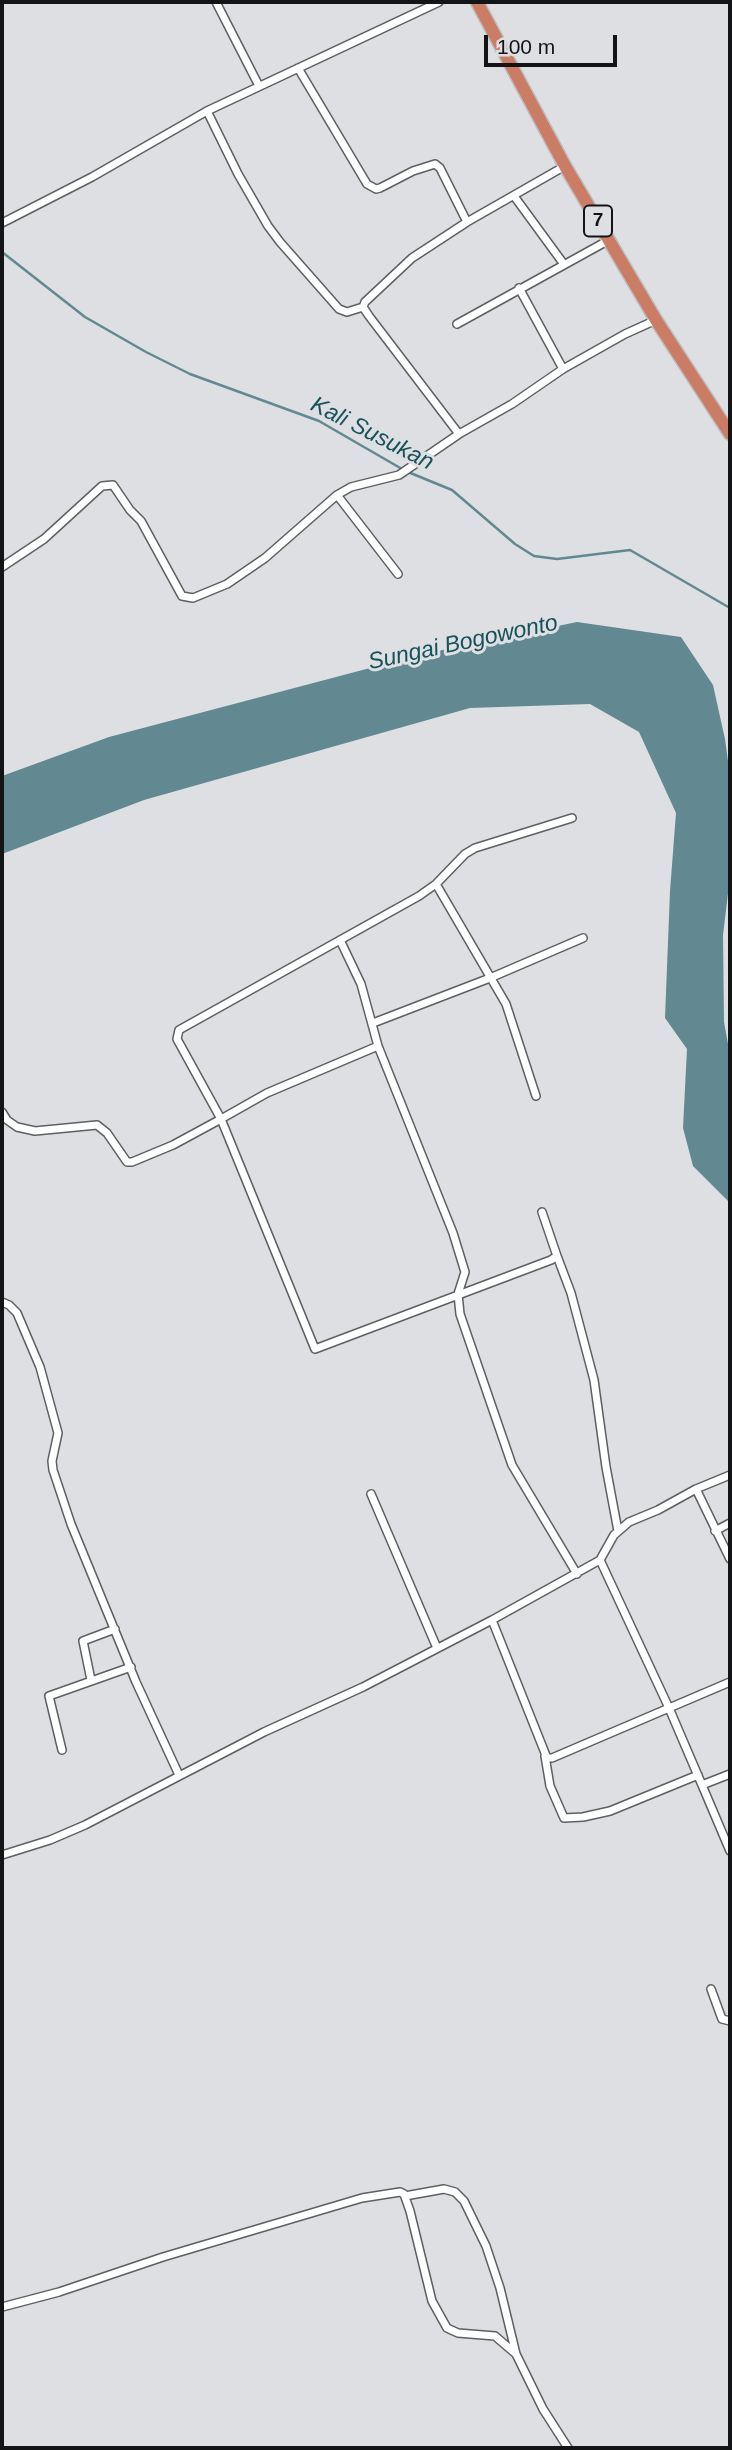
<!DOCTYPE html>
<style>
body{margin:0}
#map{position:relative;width:732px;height:2450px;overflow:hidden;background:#dddfe3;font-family:Helvetica,sans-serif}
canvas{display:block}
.frame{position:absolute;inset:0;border:4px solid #131415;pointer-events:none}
.scale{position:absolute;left:484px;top:35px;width:133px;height:32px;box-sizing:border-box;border:4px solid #131415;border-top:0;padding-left:9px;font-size:21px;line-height:24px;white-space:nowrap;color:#131415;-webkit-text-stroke:5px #dddfe3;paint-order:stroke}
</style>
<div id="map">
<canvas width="732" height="2450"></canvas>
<div class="frame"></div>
<div class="scale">100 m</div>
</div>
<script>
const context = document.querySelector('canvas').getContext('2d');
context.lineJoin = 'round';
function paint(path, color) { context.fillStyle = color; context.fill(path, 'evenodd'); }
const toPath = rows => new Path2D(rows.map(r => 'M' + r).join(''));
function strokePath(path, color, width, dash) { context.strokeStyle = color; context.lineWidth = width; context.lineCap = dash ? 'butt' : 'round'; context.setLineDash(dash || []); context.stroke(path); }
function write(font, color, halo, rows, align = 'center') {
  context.font = font + ' Helvetica,sans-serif'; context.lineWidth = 6; context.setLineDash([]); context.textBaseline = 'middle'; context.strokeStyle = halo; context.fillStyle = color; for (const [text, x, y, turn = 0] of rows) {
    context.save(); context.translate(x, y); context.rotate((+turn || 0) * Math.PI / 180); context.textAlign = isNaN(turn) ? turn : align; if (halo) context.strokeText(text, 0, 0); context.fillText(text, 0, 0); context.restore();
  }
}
const water = toPath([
 [577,622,681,637,713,685,725,739,730,776,730,877,723,935,724,1022,730,1055,730,1203,693,1166,683,1128,687,1049,665,1018,670,891,676,813,639,732,590,704,470,708,144,800,2,854,2,776,109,737,423,654]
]);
const stream = toPath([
 [2,252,85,317,146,352,190,374,319,421,402,469],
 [408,472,452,490,515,544,534,556,557,559,630,550,730,608]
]);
const street = toPath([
 [216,2,259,86],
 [298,68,367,184,376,189,380,188,413,171,435,164,440,168,467,222],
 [207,111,238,174,268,226,280,242,339,309,347,312,363,307],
 [514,196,563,263],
 [2,223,92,177,207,111,439,2],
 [519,288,563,369],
 [457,324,609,240],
 [459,434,369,316,363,307,365,302,412,258,467,222,565,166],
 [337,495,398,574],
 [2,567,44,539,102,486,113,485,130,510,141,521,182,596,193,598,227,584,265,558,337,495,351,487,399,475,459,434,512,404,563,369,625,334,656,320],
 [436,884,506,1004,536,1096],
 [340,940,361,984,378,1046,453,1233,465,1272,458,1294,460,1314,512,1465,577,1574],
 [373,1023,490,978,583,938],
 [378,1046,267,1093,221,1119,315,1349,551,1260,557,1256,542,1212],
 [2,1112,7,1120,17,1127,35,1131,97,1125,107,1133,127,1162,132,1162,173,1145,221,1119,177,1039,179,1030,419,896,436,884,465,854,475,848,572,818],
 [557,1256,571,1293,594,1380,606,1467,618,1531],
 [2,1302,9,1305,17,1313,40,1367,58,1433,52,1461,53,1470,71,1524,136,1682,179,1775],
 [696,1489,730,1559],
 [371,1494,437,1648],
 [715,1531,730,1523],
 [600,1560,614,1535,629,1522,658,1510,696,1489,730,1475],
 [492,1620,600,1560,669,1708,730,1682],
 [91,1680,83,1641,115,1629],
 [62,1750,49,1696,131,1667],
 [545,1756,550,1786,564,1818,583,1817,610,1811,698,1775],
 [702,1785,730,1851],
 [2,1855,50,1840,85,1825,264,1732,363,1687,492,1620,547,1758,552,1758,669,1708,702,1785,730,1774],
 [711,1989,722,2019,730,2021],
 [405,2196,444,2189,455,2192,464,2201,486,2246,500,2288,516,2354,543,2409,568,2448],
 [2,2307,59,2292,163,2257,362,2198,400,2192,404,2194,410,2211,432,2301,447,2328,458,2333,495,2336,516,2354]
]);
const highway = toPath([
 [477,2,565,166,656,320,730,434]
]);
const shields = [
 [598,221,28]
];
const shieldNames = [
 ["7",598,221]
];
const waterNames = [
 ["Kali Susukan",372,434,27],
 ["Sungai Bogowonto",463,643,-12]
];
paint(water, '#628991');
strokePath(stream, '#628991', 2.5);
strokePath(street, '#5d5f62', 10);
strokePath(highway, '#bdbdbd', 15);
strokePath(street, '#fff', 7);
strokePath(highway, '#cb7c65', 12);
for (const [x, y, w] of shields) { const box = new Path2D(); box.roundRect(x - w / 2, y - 15.5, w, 31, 5); context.fillStyle = '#dddfe3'; context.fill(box); strokePath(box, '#131415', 2); }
write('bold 19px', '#131415', null, shieldNames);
write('italic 23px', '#17515a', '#dddfe3', waterNames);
</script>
